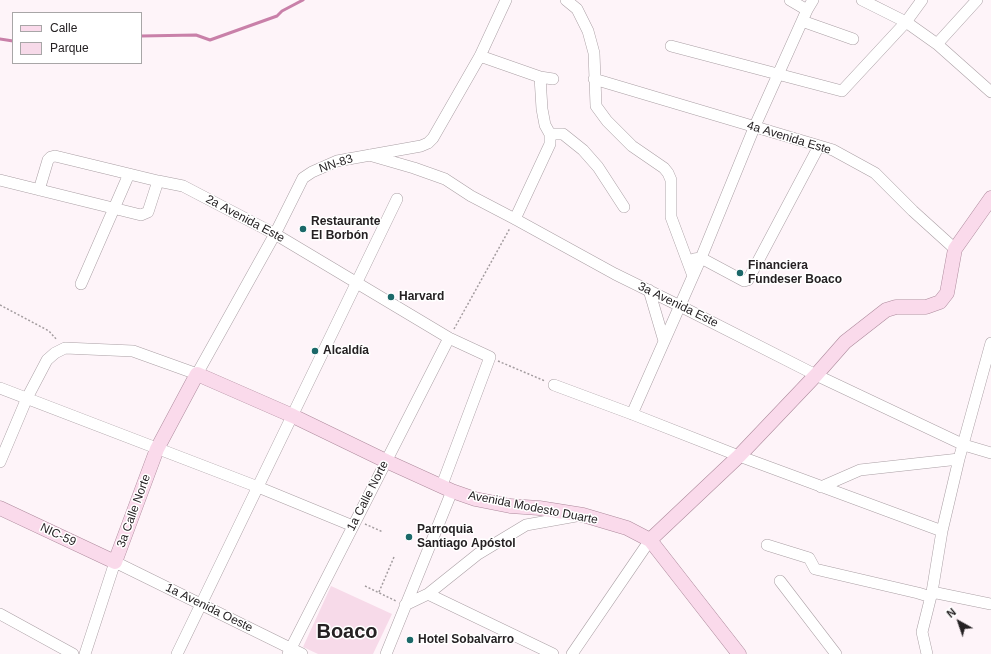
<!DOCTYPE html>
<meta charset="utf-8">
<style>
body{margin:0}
#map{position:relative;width:991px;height:654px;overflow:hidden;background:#fef4f9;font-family:Helvetica,sans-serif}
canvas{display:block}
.legend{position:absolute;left:12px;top:12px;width:130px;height:52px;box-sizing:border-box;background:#fff;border:1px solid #a8a6a7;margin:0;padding:5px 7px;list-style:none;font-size:12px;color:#252123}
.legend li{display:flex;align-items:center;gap:8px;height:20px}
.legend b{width:20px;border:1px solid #a8a6a7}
.north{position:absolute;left:939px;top:602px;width:40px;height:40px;-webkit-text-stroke:3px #fff;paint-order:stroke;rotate:320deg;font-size:11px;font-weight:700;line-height:16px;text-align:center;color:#252123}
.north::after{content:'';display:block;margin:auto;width:14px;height:18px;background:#252123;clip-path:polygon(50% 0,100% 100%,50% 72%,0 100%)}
</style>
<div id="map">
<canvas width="991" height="654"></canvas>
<ul class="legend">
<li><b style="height:5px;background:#fadaeb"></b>Calle</li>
<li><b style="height:11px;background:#f7dae9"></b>Parque</li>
</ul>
<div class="north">N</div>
</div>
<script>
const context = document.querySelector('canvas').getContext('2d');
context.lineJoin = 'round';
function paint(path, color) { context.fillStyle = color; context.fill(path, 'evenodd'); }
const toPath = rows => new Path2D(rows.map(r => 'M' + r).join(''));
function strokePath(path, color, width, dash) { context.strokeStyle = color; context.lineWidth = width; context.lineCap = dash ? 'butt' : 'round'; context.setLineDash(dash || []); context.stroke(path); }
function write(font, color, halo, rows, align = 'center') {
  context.font = font + ' Helvetica,sans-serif'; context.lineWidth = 3; context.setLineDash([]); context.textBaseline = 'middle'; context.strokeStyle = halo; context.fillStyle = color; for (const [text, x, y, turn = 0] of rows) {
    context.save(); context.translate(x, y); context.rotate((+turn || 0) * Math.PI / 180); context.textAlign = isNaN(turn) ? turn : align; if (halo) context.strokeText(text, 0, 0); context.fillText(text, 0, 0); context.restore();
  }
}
const green = toPath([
 [331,586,392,614,373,654,318,654,303,647]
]);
const stream = toPath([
 [141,36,196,35,210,40,277,16,282,11,303,0],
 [0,39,13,41]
]);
const path = toPath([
 [0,305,49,331,57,340],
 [454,329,510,228],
 [498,361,545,381],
 [365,524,383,532],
 [365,586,396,601],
 [379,592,394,557]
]);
const minor = toPath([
 [566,0,577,9,588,31,594,53,596,106,607,121,632,146,664,168,668,173,671,180,671,217,693,276],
 [790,0,807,10],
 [862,0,906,22,937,44,991,92],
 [802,21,853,39],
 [937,44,977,0],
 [671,46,842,91,906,22,922,0],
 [480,56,540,77,553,79],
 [594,79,833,150,875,173,913,211,955,249],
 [550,134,563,134,583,150,598,167,624,207],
 [369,155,414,168,445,179,471,196,515,219,615,274,680,306,816,375,964,445,991,453],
 [0,180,141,215,148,212,158,181,183,186,275,234,449,338,490,357,442,485],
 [39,190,48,160,51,157,55,156,158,181],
 [515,219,550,144,550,134,545,125,542,109,540,77],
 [694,259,701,258,744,281,748,280,819,146],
 [81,284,129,174],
 [649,290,664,341],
 [554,385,632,414,739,456,942,531],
 [0,388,258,487,353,526],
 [632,414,701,258,754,128,807,10,813,0],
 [0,462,27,398,47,360,55,353,65,348,133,351,197,374,275,234,303,178,312,172,337,161,421,146,428,143,433,138,480,56,506,0],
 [821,487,860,470,959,459],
 [767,545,809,558,815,569,918,593,931,597],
 [780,581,836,654],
 [932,592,991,604],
 [428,594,553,654],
 [405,605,428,594,478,554,526,525,576,516],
 [0,614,73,654],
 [85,654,115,562,302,654],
 [177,654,397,199],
 [288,654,449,338],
 [386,654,452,491],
 [572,654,650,540],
 [927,654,922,632,932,592,942,531,959,459,991,343]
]);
const major = toPath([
 [0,508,115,562,157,449,197,374,293,416,386,461,452,491,475,499,510,506,539,508,583,515,627,528,650,540,739,654],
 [650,540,739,456,816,375,845,342,886,310,896,307,926,307,940,302,947,293,955,249,991,198]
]);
const markers = [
 [303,229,4,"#1b6869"],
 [740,273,4,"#1b6869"],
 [391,297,4,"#1b6869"],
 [315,351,4,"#1b6869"],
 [409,537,4,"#1b6869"],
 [410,640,4,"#1b6869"]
];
const streetNames = [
 ["4a Avenida Este",789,138,17],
 ["NN-83",336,164,-18],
 ["2a Avenida Este",245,219,28],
 ["3a Avenida Este",678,305,26],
 ["1a Calle Norte",368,496,-63],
 ["Avenida Modesto Duarte",533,508,11],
 ["3a Calle Norte",134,511,-70],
 ["NIC-59",58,535,25],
 ["1a Avenida Oeste",209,608,26]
];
const poiNames = [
 ["Restaurante",311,222],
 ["El Borbón",311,236],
 ["Financiera",748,266],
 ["Fundeser Boaco",748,280],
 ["Harvard",399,297],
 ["Alcaldía",323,351],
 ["Parroquia",417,530],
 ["Santiago Apóstol",417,544],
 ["Hotel Sobalvarro",418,640]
];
const townNames = [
 ["Boaco",347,632]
];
paint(green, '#f7dae9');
strokePath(stream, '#c980a9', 3);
strokePath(minor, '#aa9fa4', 12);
strokePath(major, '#ad8a9c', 15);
strokePath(path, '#a39c9f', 1.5, [2, 2]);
strokePath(minor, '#fff', 11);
strokePath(major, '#fadaeb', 14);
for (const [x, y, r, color] of markers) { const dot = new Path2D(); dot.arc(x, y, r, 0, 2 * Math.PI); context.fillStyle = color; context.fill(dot); strokePath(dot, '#fff', 1.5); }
write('12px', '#252123', '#fff', streetNames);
write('bold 12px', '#252123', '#fff', poiNames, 'left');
write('bold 20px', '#252123', '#fff', townNames);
</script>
